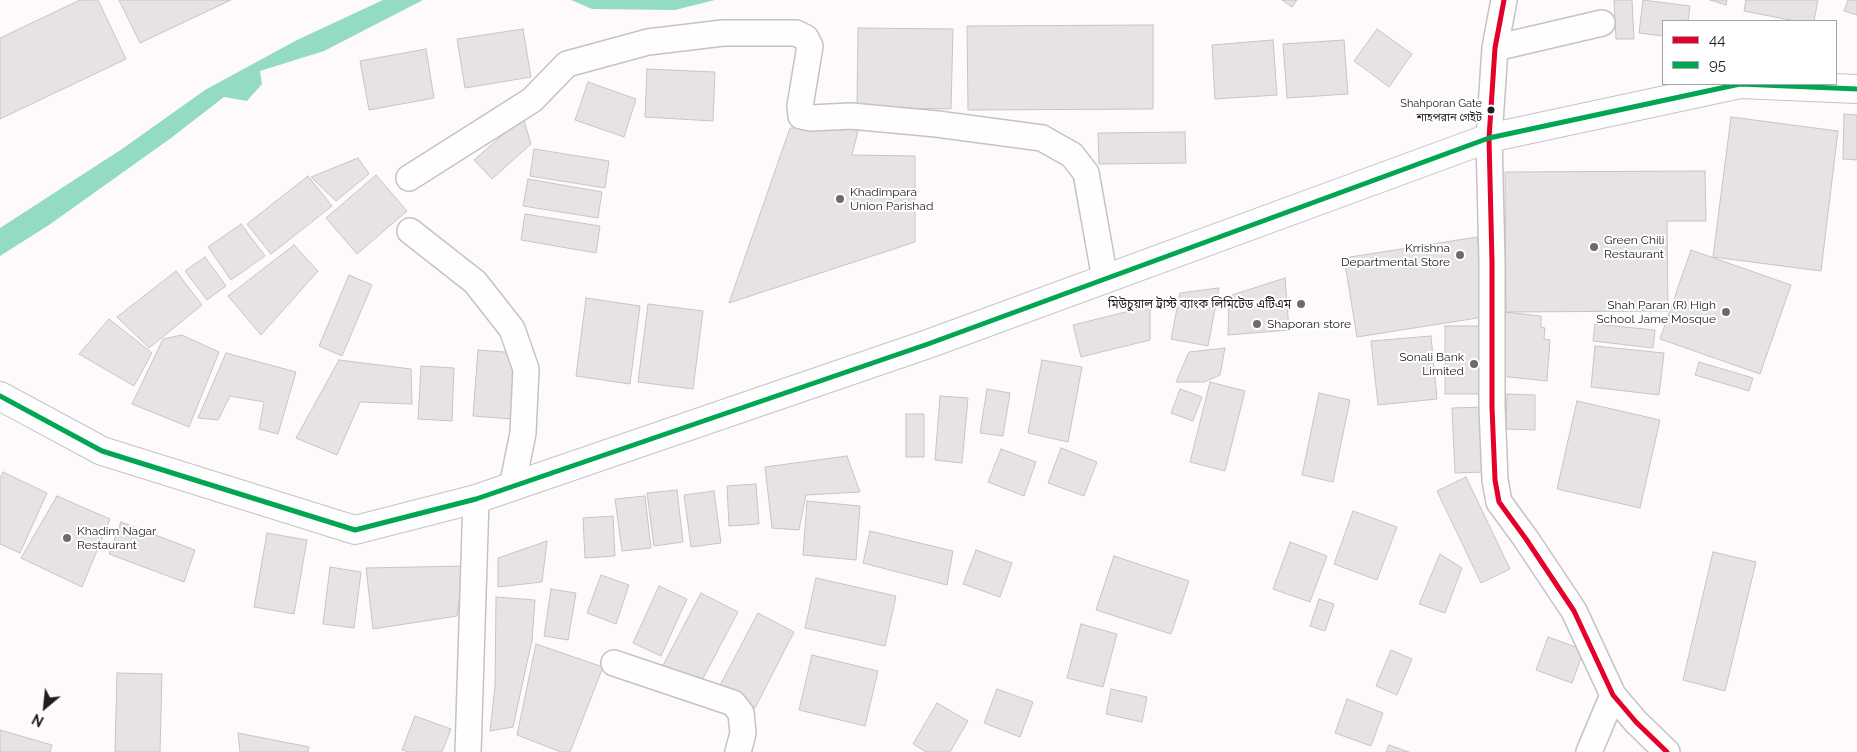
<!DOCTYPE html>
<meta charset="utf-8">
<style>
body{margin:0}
#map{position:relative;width:1857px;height:752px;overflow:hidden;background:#fefafc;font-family:Raleway,sans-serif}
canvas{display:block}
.legend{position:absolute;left:1662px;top:20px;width:175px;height:65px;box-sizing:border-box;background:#fff;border:1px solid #a6a4a5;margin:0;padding:6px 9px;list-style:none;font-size:15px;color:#211c1e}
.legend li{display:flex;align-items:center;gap:10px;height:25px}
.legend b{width:25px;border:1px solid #a6a4a5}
.north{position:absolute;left:20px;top:682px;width:50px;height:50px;-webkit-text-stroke:4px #fff;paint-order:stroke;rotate:208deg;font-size:14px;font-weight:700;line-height:20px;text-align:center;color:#211c1e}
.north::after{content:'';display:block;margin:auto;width:18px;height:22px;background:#211c1e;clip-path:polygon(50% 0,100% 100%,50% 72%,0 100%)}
</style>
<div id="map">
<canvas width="1857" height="752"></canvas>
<ul class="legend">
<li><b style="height:6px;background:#e4002b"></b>44</li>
<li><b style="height:6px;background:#00a651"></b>95</li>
</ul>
<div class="north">N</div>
</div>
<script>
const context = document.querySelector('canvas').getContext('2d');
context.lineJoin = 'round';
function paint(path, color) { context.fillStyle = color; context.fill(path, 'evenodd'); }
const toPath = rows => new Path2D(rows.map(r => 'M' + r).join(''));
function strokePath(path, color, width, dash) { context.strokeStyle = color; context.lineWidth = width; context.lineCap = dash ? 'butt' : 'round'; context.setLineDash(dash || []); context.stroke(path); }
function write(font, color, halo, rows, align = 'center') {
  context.font = font + ' Raleway,"Noto Sans Bengali",sans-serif'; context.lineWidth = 4; context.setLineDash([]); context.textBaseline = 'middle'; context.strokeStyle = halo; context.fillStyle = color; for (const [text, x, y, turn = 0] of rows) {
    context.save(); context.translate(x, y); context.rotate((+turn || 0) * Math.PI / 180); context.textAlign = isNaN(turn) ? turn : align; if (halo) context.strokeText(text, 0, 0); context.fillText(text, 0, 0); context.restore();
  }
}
const water = toPath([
 [383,0,423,0,324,51,260,71,262,84,247,101,224,97,171,138,49,225,0,256,0,228,122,149,205,90,297,40],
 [571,0,715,0,675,10,592,9]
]);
const building = toPath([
 [80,0,98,0,126,59,0,119,0,38,80,0],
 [119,0,231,0,140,43,119,0],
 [1282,0,1297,0,1292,7,1282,0],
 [1614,0,1632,0,1634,39,1616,39,1614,0],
 [1643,0,1690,6,1688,21,1663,21,1663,36,1639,33,1643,0],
 [1710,0,1727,0,1726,5,1710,0],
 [1746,0,1818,0,1814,21,1795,21,1744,11,1746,0],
 [1848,0,1857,0,1857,15,1844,11,1848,0],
 [1153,25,1153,109,968,110,967,26,1153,25],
 [858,28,953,29,951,109,857,107,858,28],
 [523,29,531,77,465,88,457,39,523,29],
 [1377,29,1412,54,1389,87,1354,61,1377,29],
 [1273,40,1277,95,1215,99,1212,45,1273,40],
 [1344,40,1348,94,1287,98,1283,44,1344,40],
 [426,49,434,98,369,110,360,61,426,49],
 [647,69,715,72,713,121,645,117,647,69],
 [588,82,636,99,624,137,575,120,588,82],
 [1844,114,1857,115,1857,160,1843,159,1844,114],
 [523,117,531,144,492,179,474,160,523,117],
 [1731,117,1838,131,1821,271,1713,257,1731,117],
 [859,127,852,155,915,156,915,242,729,303,790,128,859,127],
 [1185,132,1186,163,1099,164,1098,133,1185,132],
 [534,149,609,161,605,188,530,176,534,149],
 [358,158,369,174,336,201,311,177,358,158],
 [1705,171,1706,221,1667,221,1668,311,1506,312,1505,172,1705,171],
 [376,175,407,211,357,254,326,218,376,175],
 [308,176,332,206,271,254,247,224,308,176],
 [528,179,602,192,598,218,523,206,528,179],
 [525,214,600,226,596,253,521,240,525,214],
 [241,224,265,256,231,280,208,247,241,224],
 [1477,237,1490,316,1357,337,1344,258,1477,237],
 [294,245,318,271,261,335,228,296,294,245],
 [1691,250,1791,285,1760,374,1660,339,1691,250],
 [205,257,226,286,207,300,185,271,205,257],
 [176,271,202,305,149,348,117,317,176,271],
 [349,275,372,285,342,356,319,346,349,275],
 [1285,278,1289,330,1228,335,1229,296,1285,278],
 [1219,288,1208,346,1171,339,1180,293,1219,288],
 [586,298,640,306,630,384,576,376,586,298],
 [648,304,703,311,693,389,638,382,648,304],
 [1150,306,1150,340,1081,357,1073,325,1150,306],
 [1505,312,1541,316,1541,327,1545,328,1544,339,1550,340,1547,381,1499,376,1505,312],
 [109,319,152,353,134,386,79,354,109,319],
 [1595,324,1655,330,1653,348,1593,341,1595,324],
 [1445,326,1483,326,1483,394,1445,394,1445,326],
 [182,335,219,352,189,427,132,404,163,339,182,335],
 [1431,336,1437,399,1378,405,1371,341,1431,336],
 [1595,346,1664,353,1659,395,1591,387,1595,346],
 [1225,348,1220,375,1204,382,1176,382,1189,352,1225,348],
 [478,350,517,353,512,419,473,416,478,350],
 [226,353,296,372,278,434,259,429,264,402,230,396,218,420,198,418,226,353],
 [339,360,411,369,412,404,360,402,337,455,296,438,339,360],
 [1042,360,1082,367,1068,442,1028,433,1042,360],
 [1699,362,1753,378,1749,391,1695,375,1699,362],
 [421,366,454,368,452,421,418,419,421,366],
 [1210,382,1245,391,1225,471,1190,462,1210,382],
 [987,389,1010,393,1003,436,980,433,987,389],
 [1180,389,1202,397,1193,421,1171,413,1180,389],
 [1319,393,1350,400,1333,482,1302,475,1319,393],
 [1507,394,1535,395,1535,430,1506,429,1507,394],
 [940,396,968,398,962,463,935,460,940,396],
 [1577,401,1660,420,1640,508,1557,489,1577,401],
 [1483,407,1486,472,1455,473,1452,408,1483,407],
 [906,414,924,414,924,457,906,457,906,414],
 [1061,448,1097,462,1084,496,1048,483,1061,448],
 [1001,449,1036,462,1024,496,988,482,1001,449],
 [847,456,860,492,806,495,799,530,772,528,765,467,847,456],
 [3,472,47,493,20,553,0,544,0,479,3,472],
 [1466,477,1510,569,1481,583,1437,491,1466,477],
 [756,484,759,524,729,526,727,486,756,484],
 [677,490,683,542,654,546,647,493,677,490],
 [714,491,721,543,691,547,684,495,714,491],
 [57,496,110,519,82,587,21,558,57,496],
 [645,496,651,548,622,551,615,499,645,496],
 [807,501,860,506,856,560,803,555,807,501],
 [1353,511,1397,527,1377,580,1334,564,1353,511],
 [613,516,615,556,585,558,583,518,613,516],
 [121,522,195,550,184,582,109,554,121,522],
 [870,531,953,551,947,585,863,563,870,531],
 [267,533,307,540,294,614,254,607,267,533],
 [547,541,542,582,498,587,498,558,547,541],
 [1290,542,1327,556,1310,602,1273,589,1290,542],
 [976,550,1012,563,1000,597,963,584,976,550],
 [1713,552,1756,562,1725,691,1683,680,1713,552],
 [1440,554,1462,568,1445,613,1419,604,1440,554],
 [1114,556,1189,581,1171,634,1096,610,1114,556],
 [464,566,457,616,373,629,366,568,464,566],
 [330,567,361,572,354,628,323,624,330,567],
 [601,575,629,585,616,624,587,613,601,575],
 [816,578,896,596,885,646,805,628,816,578],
 [659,586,687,599,661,656,633,643,659,586],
 [551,589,576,593,568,640,544,636,551,589],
 [701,593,738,612,698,688,661,669,701,593],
 [496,597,535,600,532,640,513,727,490,731,495,687,496,597],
 [1319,599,1334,604,1325,631,1310,626,1319,599],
 [758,613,794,632,755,708,718,689,758,613],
 [1081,624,1117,634,1103,687,1067,678,1081,624],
 [1548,637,1584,650,1572,683,1536,670,1548,637],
 [536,644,603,667,570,752,561,752,517,735,536,644],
 [1391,650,1412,659,1397,695,1376,686,1391,650],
 [812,655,878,671,865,726,799,710,812,655],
 [117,673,162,674,160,752,115,752,117,673],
 [997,689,1033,702,1020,737,984,723,997,689],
 [1111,689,1147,697,1142,722,1106,714,1111,689],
 [1347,699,1383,713,1371,746,1335,733,1347,699],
 [937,703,968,721,950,752,926,752,913,744,937,703],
 [415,716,451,729,442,752,409,752,402,750,415,716],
 [0,730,52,745,50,752,0,752,0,730],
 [238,733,309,747,308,752,240,752,238,733],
 [1389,745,1409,752,1386,752,1389,745]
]);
const street = toPath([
 [1504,0,1495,48,1489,138,1492,262,1492,407,1495,480,1499,502,1526,539,1574,611,1613,695,1636,722,1667,752],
 [1495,48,1602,23],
 [409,178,532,100,567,64,648,42,723,33,796,33,806,38,810,46,800,106,801,116,811,118,851,116,937,124,1042,138,1072,155,1086,173,1105,279],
 [410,231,475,282,512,329,526,369,523,433,512,487],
 [614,663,733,703,741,713,743,733,738,752],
 [468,752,476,499],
 [1589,752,1613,695]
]);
const highway = toPath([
 [0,396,102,451,355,530,476,499,928,344,1489,138,1740,84,1857,89]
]);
const bus1 = toPath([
 [1504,0,1495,48,1489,138,1492,262,1492,407,1495,480,1499,502,1526,539,1574,611,1613,695,1636,722,1667,752]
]);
const bus2 = toPath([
 [0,396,102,451,355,530,476,499,928,344,1489,138,1740,84,1857,89]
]);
const markers = [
 [1491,110,4.5,"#211c1e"],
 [840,199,5,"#6e6a6c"],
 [1594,247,5,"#6e6a6c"],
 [1460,255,5,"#6e6a6c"],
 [1301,304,5,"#6e6a6c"],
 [1726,312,5,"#6e6a6c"],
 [1257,324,5,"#6e6a6c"],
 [1474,364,5,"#6e6a6c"],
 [67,538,5,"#6e6a6c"]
];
const busNames = [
 ["Shahporan Gate",1482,104],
 ["শাহপরান গেইট",1482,118]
];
const poiNames = [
 ["Khadimpara",850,192],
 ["Union Parishad",850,206],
 ["Green Chili",1604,240],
 ["Restaurant",1604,254],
 ["Krrishna",1450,248,"right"],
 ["Departmental Store",1450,262,"right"],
 ["মিউচুয়াল ট্রাস্ট ব্যাংক লিমিটেড এটিএম",1291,304,"right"],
 ["Shah Paran (R) High",1716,305,"right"],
 ["School Jame Mosque",1716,319,"right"],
 ["Shaporan store",1267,324],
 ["Sonali Bank",1464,357,"right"],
 ["Limited",1464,371,"right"],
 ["Khadim Nagar",77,531],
 ["Restaurant",77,545]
];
paint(water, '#93dbc3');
paint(building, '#e7e3e5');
strokePath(building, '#c8c4c6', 1);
strokePath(street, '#c6c2c4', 28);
strokePath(highway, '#c6c2c4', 30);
strokePath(street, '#fffeff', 25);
strokePath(highway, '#fffeff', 28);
strokePath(bus1, '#e4002b', 5);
strokePath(bus2, '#00a651', 5);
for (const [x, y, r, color] of markers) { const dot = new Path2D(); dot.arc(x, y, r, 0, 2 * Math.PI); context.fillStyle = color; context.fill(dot); strokePath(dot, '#fff', 2); }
write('11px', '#211c1e', '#fff', busNames, 'right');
write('12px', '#211c1e', '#fff', poiNames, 'left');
</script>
